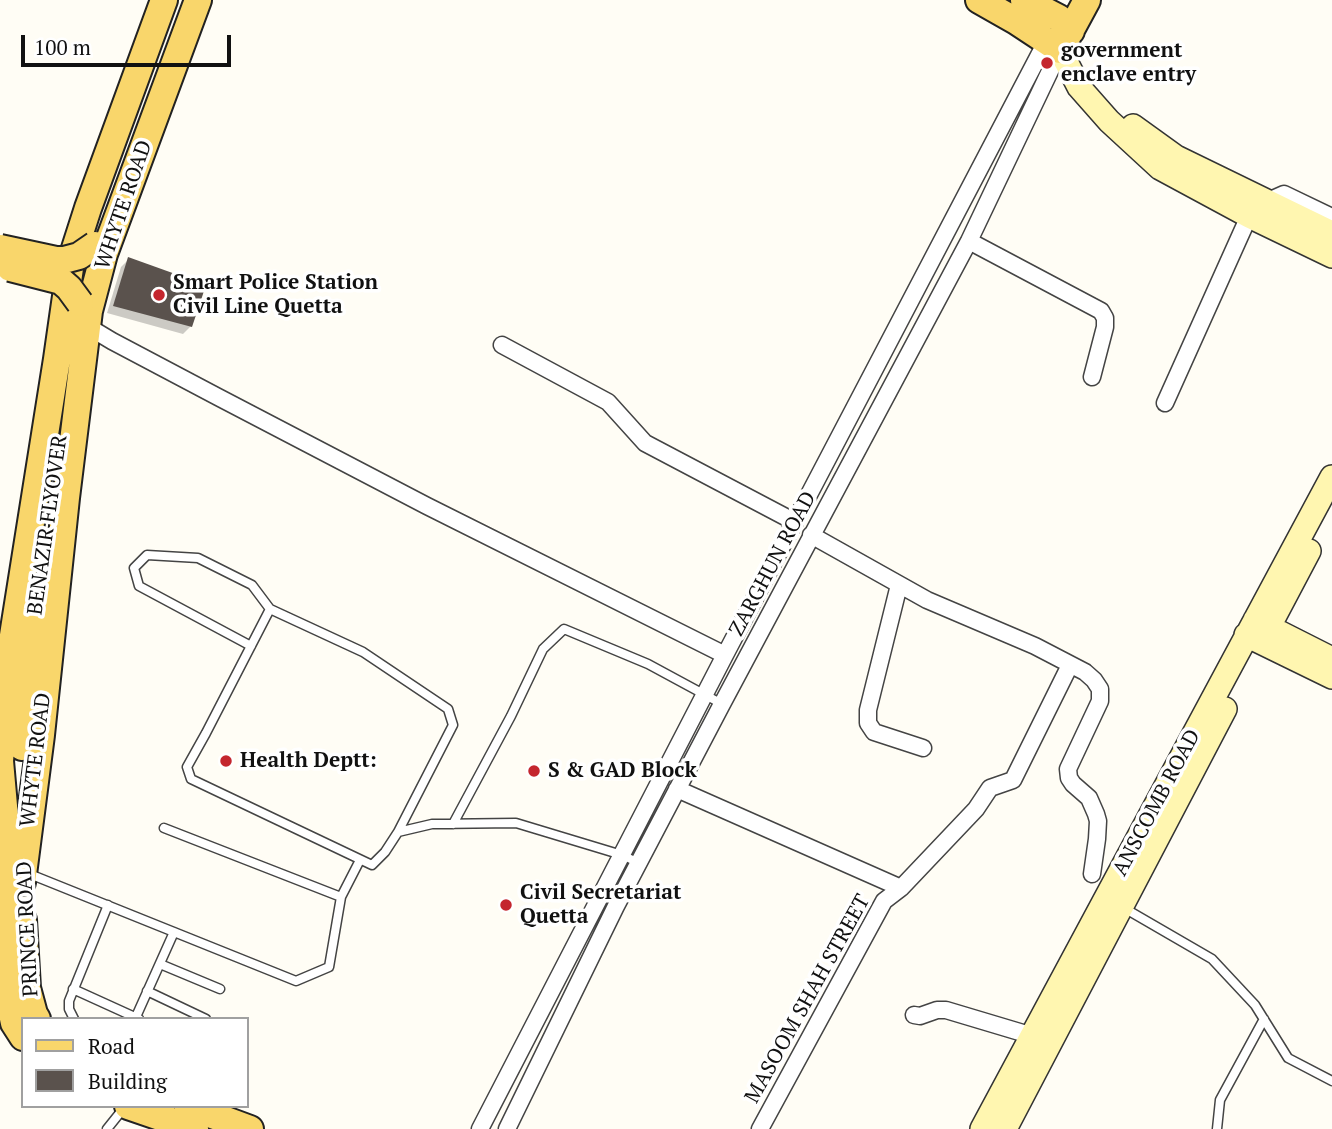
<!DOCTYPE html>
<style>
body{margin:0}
#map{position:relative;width:1332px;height:1129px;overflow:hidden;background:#fffdf5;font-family:"PT Serif",serif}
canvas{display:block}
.legend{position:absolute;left:21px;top:1017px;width:228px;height:91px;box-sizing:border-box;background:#fff;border:2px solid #a0a0a0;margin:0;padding:9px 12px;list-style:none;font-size:21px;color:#111}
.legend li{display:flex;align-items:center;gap:14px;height:35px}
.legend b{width:35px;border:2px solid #a0a0a0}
.scale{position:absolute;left:21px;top:35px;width:210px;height:32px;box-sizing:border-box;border:4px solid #111;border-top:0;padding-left:9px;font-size:21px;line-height:24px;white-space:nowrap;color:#111;-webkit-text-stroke:5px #fff;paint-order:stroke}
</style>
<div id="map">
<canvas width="1332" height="1129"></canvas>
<ul class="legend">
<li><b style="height:9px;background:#f9d66b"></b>Road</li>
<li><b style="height:19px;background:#5a524d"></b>Building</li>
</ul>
<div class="scale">100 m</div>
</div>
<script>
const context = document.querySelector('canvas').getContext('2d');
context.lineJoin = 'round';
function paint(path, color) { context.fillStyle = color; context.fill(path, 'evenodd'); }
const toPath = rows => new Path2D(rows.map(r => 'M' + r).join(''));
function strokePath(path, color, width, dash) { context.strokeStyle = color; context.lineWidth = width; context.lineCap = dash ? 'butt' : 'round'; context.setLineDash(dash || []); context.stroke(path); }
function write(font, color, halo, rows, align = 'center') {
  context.font = font + ' "PT Serif",serif'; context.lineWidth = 7; context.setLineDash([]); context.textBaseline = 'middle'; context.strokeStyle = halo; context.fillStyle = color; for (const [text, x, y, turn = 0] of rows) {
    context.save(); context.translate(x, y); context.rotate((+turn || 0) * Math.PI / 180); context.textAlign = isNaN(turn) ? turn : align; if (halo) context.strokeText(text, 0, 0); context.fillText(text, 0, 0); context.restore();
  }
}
const shadow = toPath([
 [129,259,191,326,183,334,107,313,121,267]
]);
const building = toPath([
 [128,257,206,285,192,327,113,306]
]);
const lane = toPath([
 [270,609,206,733,187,767,191,779,372,865,385,852,398,832,432,824,516,823,622,855,639,863],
 [251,646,139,586,134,568,147,555,198,558,252,585,270,609,363,652,448,709,453,725,398,832],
 [453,824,511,716,543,649,564,629,648,664,722,704],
 [164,828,341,897],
 [27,873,296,981,329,967,341,897,360,860],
 [1124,908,1212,959,1255,1005,1288,1058,1332,1081],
 [160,964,220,989],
 [73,989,139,1019],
 [147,991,206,1019],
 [74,1019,69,1009,69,1001,108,905],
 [135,1019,174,932],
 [107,1129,123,1109],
 [1217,1129,1220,1100,1264,1019]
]);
const street = toPath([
 [1273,204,1275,198,1284,194,1332,217],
 [969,241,1101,311,1105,318,1105,327,1092,377],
 [87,326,112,341,218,397,427,506,725,655],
 [502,345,608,402,645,443,795,522],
 [1165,403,1249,216],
 [811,535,927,600,1035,646,1085,672,1094,680,1100,689,1100,701,1068,769,1069,778,1073,784,1089,798,1096,814,1098,821,1097,839,1092,874],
 [899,585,868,710,868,723,874,732,923,748],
 [677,789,901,888],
 [914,1015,920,1016,937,1010,946,1010,1033,1036],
 [480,1129,725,655,1047,40],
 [507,1129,616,906,722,704,969,241,1060,50],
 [760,1129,884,901,901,888,976,809,990,788,1013,780,1070,665]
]);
const secondary = toPath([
 [1060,50,1079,87,1109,121,1160,168,1249,216,1332,256],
 [1133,126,1176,157,1332,233],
 [1255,620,1332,659],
 [1271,623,1309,551],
 [1246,635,1332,677],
 [982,1129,1332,477],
 [1005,1129,1225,709]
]);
const primary = toPath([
 [979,0,1016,21,1060,50,1087,0],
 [1024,0,1059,18,1071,31],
 [22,747,26,686,36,615],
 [22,882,41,735,66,498,89,311,104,254,198,0],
 [23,920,27,988,34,1014,37,1019],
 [23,1037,14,1023,7,991,7,840,0,761,8,667,57,359,71,261,88,208,164,0],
 [128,1106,195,1129],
 [188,1106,250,1129]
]);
const primaryBridge = toPath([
 [0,248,56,260,64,260,79,256,95,245],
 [10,268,61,281,69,288,80,303]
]);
const markers = [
 [1047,63,7,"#c4262e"],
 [159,295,7,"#c4262e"],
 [226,761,7,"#c4262e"],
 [534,771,7,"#c4262e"],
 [506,905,7,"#c4262e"]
];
const poiNames = [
 ["government",1061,51],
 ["enclave entry",1061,75],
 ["Smart Police Station",173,283],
 ["Civil Line Quetta",173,307],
 ["Health Deptt:",240,761],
 ["S & GAD Block",548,771],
 ["Civil Secretariat",520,893],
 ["Quetta",520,917]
];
const streetNames = [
 ["WHYTE ROAD",124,205,-71],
 ["BENAZIR FLYOVER",48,525,-82],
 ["ZARGHUN ROAD",773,564,-62],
 ["WHYTE ROAD",36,760,-83],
 ["ANSCOMB ROAD",1157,803,-62],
 ["PRINCE ROAD",28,929,-93],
 ["MASOOM SHAH STREET",808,999,-61]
];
paint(shadow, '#0003');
paint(building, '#5a524d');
strokePath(lane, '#444', 11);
strokePath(street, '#444', 19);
strokePath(secondary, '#333', 26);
strokePath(primary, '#222', 30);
strokePath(lane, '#fff', 8);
strokePath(street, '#fff', 16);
strokePath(secondary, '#fff6b0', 23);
strokePath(primary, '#f9d66b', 26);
strokePath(primaryBridge, '#222', 30, []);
strokePath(primaryBridge, '#f9d66b', 26);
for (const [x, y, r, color] of markers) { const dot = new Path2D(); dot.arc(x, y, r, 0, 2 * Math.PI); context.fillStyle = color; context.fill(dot); strokePath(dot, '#fff', 2.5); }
write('bold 21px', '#111', '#fff', poiNames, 'left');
write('21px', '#111', '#fff', streetNames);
</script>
